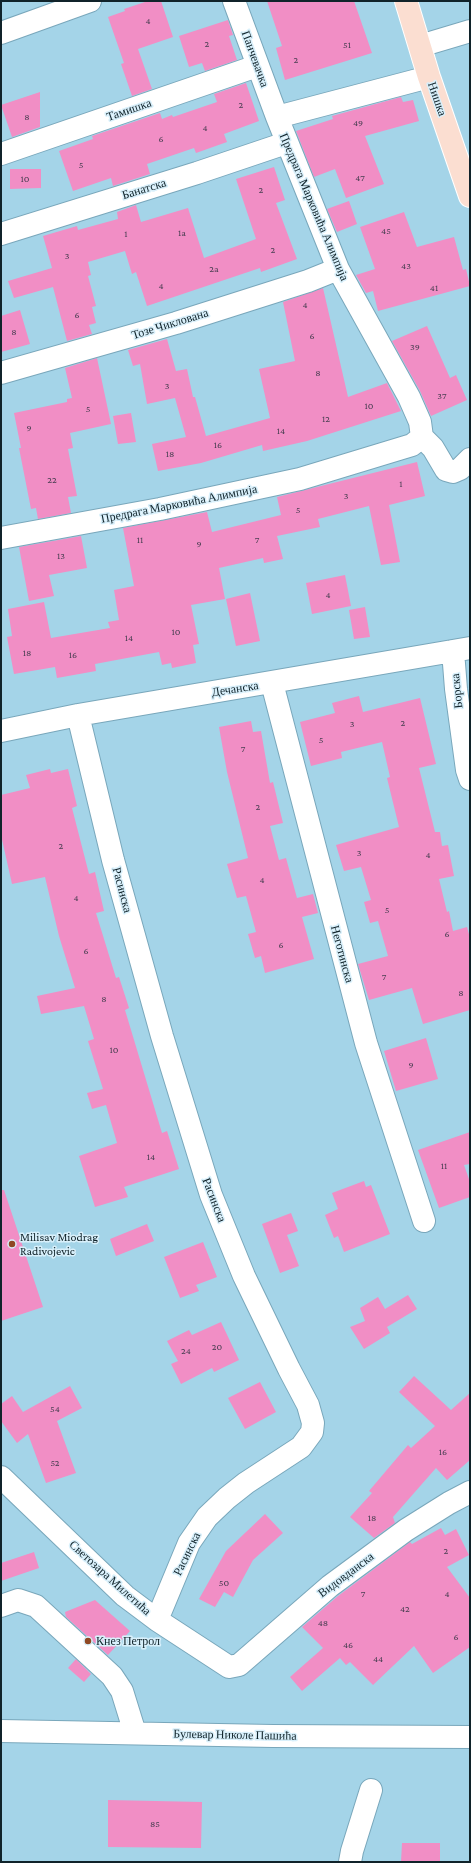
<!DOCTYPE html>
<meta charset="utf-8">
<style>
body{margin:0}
#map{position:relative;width:471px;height:1863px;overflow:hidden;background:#a4d4e8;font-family:"Crimson Pro",serif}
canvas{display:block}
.frame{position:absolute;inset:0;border:2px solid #10232a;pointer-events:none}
</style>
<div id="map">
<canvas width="471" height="1863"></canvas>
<div class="frame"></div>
</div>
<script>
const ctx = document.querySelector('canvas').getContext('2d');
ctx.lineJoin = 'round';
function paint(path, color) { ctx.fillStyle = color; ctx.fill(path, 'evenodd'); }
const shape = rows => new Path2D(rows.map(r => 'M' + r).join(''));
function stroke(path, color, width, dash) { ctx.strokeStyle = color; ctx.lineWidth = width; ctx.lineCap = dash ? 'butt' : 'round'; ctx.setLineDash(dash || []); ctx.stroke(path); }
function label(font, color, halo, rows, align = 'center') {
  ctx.font = font + ' "Crimson Pro",serif'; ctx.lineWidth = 3; ctx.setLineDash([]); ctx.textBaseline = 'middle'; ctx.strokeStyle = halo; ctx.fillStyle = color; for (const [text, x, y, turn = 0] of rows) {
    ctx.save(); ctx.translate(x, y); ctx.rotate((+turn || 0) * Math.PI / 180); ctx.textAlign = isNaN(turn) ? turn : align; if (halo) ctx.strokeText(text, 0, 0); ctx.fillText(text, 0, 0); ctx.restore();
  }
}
paint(shape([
 [148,1,161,1,173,37,138,49,152,89,132,96,121,64,124,63,108,17,125,11,124,9],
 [267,1,354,1,372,53,285,80,276,48,282,46],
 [228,20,233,35,229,36,237,60,205,71,202,63,189,67,179,36],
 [246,83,259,121,224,134,227,142,196,153,194,148,147,164,150,174,113,186,111,178,73,191,59,151,93,139,92,136,160,113,162,119,172,115,173,117,217,102,214,94],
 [40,92,40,127,12,137,1,105],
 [401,97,403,102,413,100,419,121,365,136,384,184,346,198,335,169,314,177,296,131,333,119,332,116],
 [274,167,285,200,276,203,297,259,261,272,260,268,147,306,136,272,132,274,125,251,88,262,91,275,88,276,96,306,92,307,96,323,89,325,92,334,67,341,53,287,14,298,8,281,52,268,43,236,77,226,78,230,118,219,117,212,136,205,141,222,188,208,204,258,256,239,236,179],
 [10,169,41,169,41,188,10,189],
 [349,201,357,224,337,232,327,209],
 [404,212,417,247,454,237,463,270,466,269,470,286,378,311,373,291,366,293,356,275,375,269,360,227],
 [323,288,348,397,387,383,401,411,307,441,263,451,262,445,201,463,158,471,152,444,186,437,175,398,147,404,140,364,133,366,128,350,167,339,176,371,187,369,193,397,195,397,206,436,270,418,259,369,295,361,283,302],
 [20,310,30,344,1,352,1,316],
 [427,326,450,378,456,375,467,400,431,416,420,391,392,341],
 [97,358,111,424,70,433,73,448,68,449,77,496,68,497,71,513,38,519,36,508,31,509,19,448,21,448,14,413,67,402,67,399,72,398,65,368],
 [131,413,136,442,118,444,113,416],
 [417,462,425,496,389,505,400,562,381,565,369,506,318,519,320,527,277,536,283,559,264,563,263,558,219,568,225,599,191,605,199,644,193,645,196,663,172,668,171,663,162,665,159,652,95,664,96,671,57,678,55,667,14,674,7,637,12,636,8,609,44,602,51,638,110,628,108,622,119,620,114,590,134,586,123,528,207,512,212,532,281,515,277,497],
 [81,536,87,568,49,575,54,596,29,601,19,547],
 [345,575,351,606,312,614,306,583],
 [250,593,260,641,236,646,226,599],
 [365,607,370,637,354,639,349,610],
 [359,696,363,712,420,698,436,764,419,768,435,832,440,832,442,846,448,845,454,876,439,879,447,912,449,911,453,931,467,927,470,938,470,1010,423,1024,412,988,369,1000,358,964,388,956,378,921,370,923,364,902,371,900,361,867,344,871,336,845,399,827,387,778,390,777,382,742,341,752,342,758,311,766,300,722,335,713,332,703],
 [251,721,253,732,261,731,270,783,273,782,283,823,270,826,279,860,286,858,297,898,313,894,318,913,302,917,314,959,265,973,261,956,255,958,248,934,256,932,246,896,237,898,227,864,248,858,227,772,219,727],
 [50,769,51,773,68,769,77,806,72,808,89,874,95,872,104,911,96,913,116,978,119,977,129,1008,125,1010,162,1133,167,1131,179,1169,124,1187,128,1197,95,1207,79,1156,117,1143,106,1105,92,1109,87,1093,103,1089,88,1041,94,1039,84,1006,41,1014,37,996,75,988,59,936,45,877,12,884,1,835,1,795,30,788,26,775],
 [426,1038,438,1079,396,1091,384,1051],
 [470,1132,470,1164,464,1165,470,1182,470,1197,439,1208,418,1150],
 [364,1181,366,1187,371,1185,390,1234,344,1252,338,1236,334,1238,325,1215,338,1209,332,1193],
 [1,1190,4,1190,43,1307,1,1321],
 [291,1213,298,1231,287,1235,299,1266,280,1273,262,1224],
 [147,1224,154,1241,116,1256,110,1239],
 [203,1242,217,1277,196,1285,199,1291,180,1298,164,1257],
 [408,1295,417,1309,387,1327,390,1333,364,1349,350,1327,365,1321,360,1308,378,1297,385,1309],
 [221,1322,239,1360,214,1372,212,1368,181,1384,171,1364,178,1361,167,1341,189,1330,192,1335],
 [414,1376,451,1410,470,1393,470,1460,447,1480,436,1468,393,1517,395,1523,374,1538,350,1517,372,1493,369,1491,408,1445,411,1448,435,1426,399,1392],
 [260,1382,276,1412,245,1429,228,1398],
 [70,1386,82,1408,57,1421,76,1473,46,1483,28,1434,17,1443,1,1421,1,1404,12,1396,23,1412],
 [265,1514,283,1533,253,1560,233,1597,224,1592,215,1607,199,1599,226,1551],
 [441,1528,445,1535,456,1529,469,1555,447,1567,470,1598,470,1647,433,1673,414,1646,373,1685,350,1662,346,1665,340,1658,302,1691,290,1677,323,1648,302,1627,338,1596,410,1542,412,1544],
 [34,1552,39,1568,1,1581,1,1563],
 [95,1600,130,1631,108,1655,66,1617,65,1612],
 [76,1659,91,1674,84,1682,68,1668],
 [108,1800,202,1802,201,1848,108,1847],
 [402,1843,440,1843,440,1862,401,1862]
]), '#f18ec5');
const minor = shape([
 [234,1,277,117],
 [1,33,90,1],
 [420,46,470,31],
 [1,154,257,66],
 [1,234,197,173,286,143],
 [1,373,176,323,308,281,338,269],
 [422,437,433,448,446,470,453,472,460,469,470,459],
 [1,538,160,509,300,479,412,445,422,437,420,422,409,397,338,269,277,117,429,77],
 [453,651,456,689,467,770,470,779],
 [272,683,366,1043,424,1221],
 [78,715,113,860,162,1036,211,1195,244,1276,289,1369,308,1405,313,1423,312,1432,301,1447,246,1483,227,1498,207,1517,189,1543,157,1620],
 [1,731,78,715,470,648],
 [1,1477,125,1596,157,1620,229,1667,239,1665,330,1586,406,1530,449,1503,470,1492],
 [1,1606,18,1600,36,1606,112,1676,122,1691,135,1733],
 [1,1731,273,1736,470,1737],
 [350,1862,352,1851,371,1790]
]);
const major = shape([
 [406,1,429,77,470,196]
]);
stroke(minor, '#79a7bb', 24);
stroke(major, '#fff', 24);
stroke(minor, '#fff', 22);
stroke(major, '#fbded1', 22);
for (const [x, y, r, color] of [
 [12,1244,4,"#8f4823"],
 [88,1641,4,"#8f4823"]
]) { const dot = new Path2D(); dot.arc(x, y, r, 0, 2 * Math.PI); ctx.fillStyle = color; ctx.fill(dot); stroke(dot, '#d9f0fb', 1.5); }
label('10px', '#483e51', null, [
 ["4",148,21],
 ["2",207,44],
 ["51",347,45],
 ["2",296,60],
 ["2",241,105],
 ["8",27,117],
 ["49",358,123],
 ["4",205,128],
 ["6",161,139],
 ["5",81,165],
 ["47",360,178],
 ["10",25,179],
 ["2",261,190],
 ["45",386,231],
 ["1a",182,233],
 ["1",126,234],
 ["2",273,250],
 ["3",67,256],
 ["43",406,266],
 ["2a",214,269],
 ["4",161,286],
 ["41",434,288],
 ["4",305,305],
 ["6",77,315],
 ["8",14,332],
 ["6",312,336],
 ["39",415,347],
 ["8",318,373],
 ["3",167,386],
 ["37",442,396],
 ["10",369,406],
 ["5",88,409],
 ["12",326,419],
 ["9",29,428],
 ["14",281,431],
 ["16",218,445],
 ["18",170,454],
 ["22",52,480],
 ["1",401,484],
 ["3",346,496],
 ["5",298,510],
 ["11",140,540],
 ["7",257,540],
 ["9",199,544],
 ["13",61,556],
 ["4",328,595],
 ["10",176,632],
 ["14",129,638],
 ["18",27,653],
 ["16",73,655],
 ["2",403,723],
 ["3",352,724],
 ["5",321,740],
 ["7",243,749],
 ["2",258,807],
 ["2",61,846],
 ["3",359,853],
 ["4",428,855],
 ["4",262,880],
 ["4",76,898],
 ["5",387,910],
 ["6",447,934],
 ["6",281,945],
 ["6",86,951],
 ["7",384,977],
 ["8",461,993],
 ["8",104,999],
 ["10",114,1050],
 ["9",411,1065],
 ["14",151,1157],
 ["11",444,1166],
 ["20",217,1347],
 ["24",186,1351],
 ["54",55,1409],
 ["16",443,1452],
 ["52",55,1463],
 ["18",372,1518],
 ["2",446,1551],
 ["50",224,1583],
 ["7",363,1594],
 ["4",447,1594],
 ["42",405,1609],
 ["48",323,1623],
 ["6",456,1637],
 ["46",348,1645],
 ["44",378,1659],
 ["85",155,1824]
]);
label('12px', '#10232a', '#d9f0fb', [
 ["Панчевачка",255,59,70],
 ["Нишка",437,99,71],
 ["Тамишка",129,110,-19],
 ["Банатска",144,189,-17],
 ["Предрага Марковића Алимпија",314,207,67],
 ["Тозе Чиклована",170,324,-17],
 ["Предрага Марковића Алимпија",179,504,-11],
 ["Дечанска",235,689,-9],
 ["Борска",457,691,-96],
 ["Расинска",122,890,75],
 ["Неготинска",342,954,75],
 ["Расинска",214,1200,69],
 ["Расинска",187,1554,-64],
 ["Видовданска",346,1575,-37],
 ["Светозара Милетића",110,1578,42],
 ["Булевар Николе Пашића",235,1735,1]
]);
label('12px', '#10232a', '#d9f0fb', [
 ["Milisav Miodrag",20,1237],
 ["Radivojevic",20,1251],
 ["Кнез Петрол",96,1641]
], 'left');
</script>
